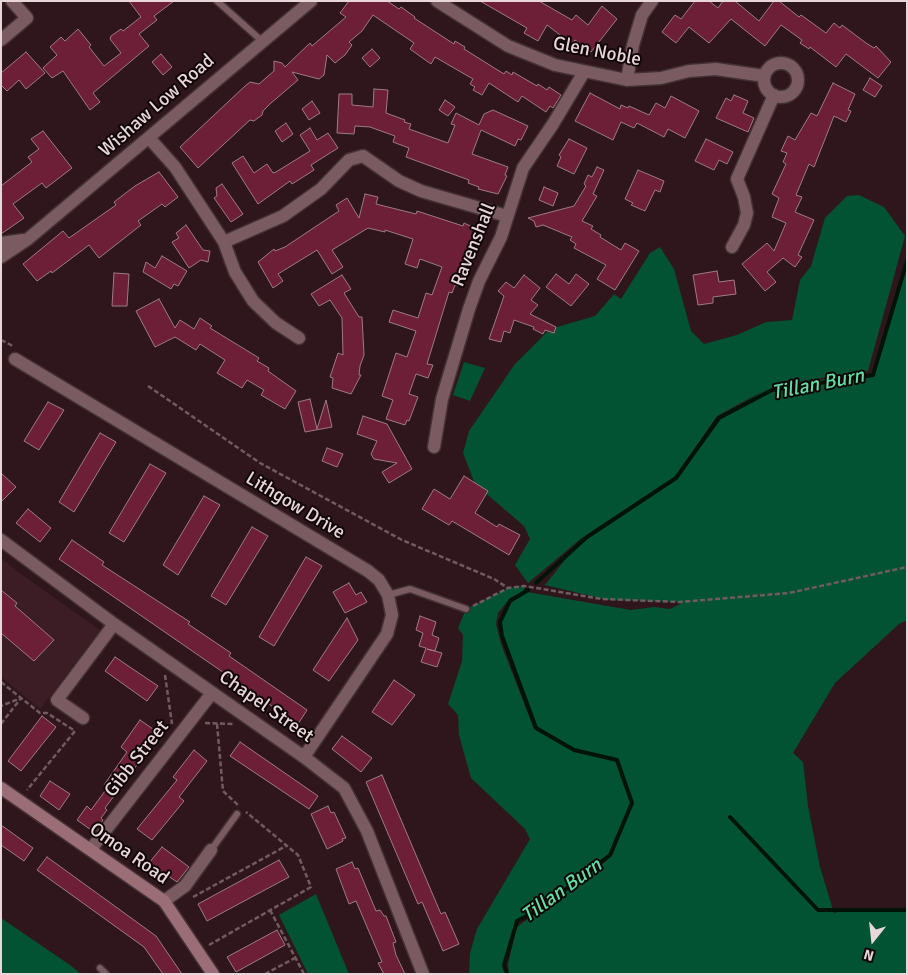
<!DOCTYPE html>
<style>
body{margin:0}
#map{position:relative;width:908px;height:975px;overflow:hidden;background:#2f161c;font-family:Signika,sans-serif}
canvas{display:block}
.frame{position:absolute;inset:0;border:2px solid #e8d6da;pointer-events:none}
.north{position:absolute;left:848px;top:915px;width:50px;height:50px;-webkit-text-stroke:4px #100608;paint-order:stroke;rotate:196deg;font-size:14px;font-weight:700;line-height:20px;text-align:center;color:#e8d6da}
.north::after{content:'';display:block;margin:auto;width:18px;height:22px;background:#e8d6da;clip-path:polygon(50% 0,100% 100%,50% 72%,0 100%)}
</style>
<div id="map">
<canvas width="908" height="975"></canvas>
<div class="frame"></div>
<div class="north">N</div>
</div>
<script>
const ctx = document.querySelector('canvas').getContext('2d');
ctx.lineJoin = 'round';
function paint(path, color) { ctx.fillStyle = color; ctx.fill(path, 'evenodd'); }
const shape = rows => new Path2D(rows.map(r => 'M' + r).join(''));
function stroke(path, color, width, dash) { ctx.strokeStyle = color; ctx.lineWidth = width; ctx.lineCap = dash ? 'butt' : 'round'; ctx.setLineDash(dash || []); ctx.stroke(path); }
function label(font, color, halo, rows, align = 'center') {
  ctx.font = font + ' Signika,sans-serif'; ctx.lineWidth = 4; ctx.setLineDash([]); ctx.textBaseline = 'middle'; ctx.strokeStyle = halo; ctx.fillStyle = color; for (const [text, x, y, turn = 0] of rows) {
    ctx.save(); ctx.translate(x, y); ctx.rotate((+turn || 0) * Math.PI / 180); ctx.textAlign = isNaN(turn) ? turn : align; if (halo) ctx.strokeText(text, 0, 0); ctx.fillText(text, 0, 0); ctx.restore();
  }
}
paint(shape([
 [1,558,21,574,100,630,40,709,1,677]
]), '#3c1d25');
paint(shape([
 [859,195,884,207,905,236,868,371,794,382,873,375,907,261,907,620,899,624,835,683,793,753,803,762,808,806,820,867,834,913,845,910,907,911,907,974,509,974,508,964,517,927,605,862,613,854,623,827,610,855,540,909,517,921,504,965,507,974,469,974,470,953,477,929,530,839,525,829,471,778,459,735,458,715,448,704,462,661,463,635,458,628,466,609,508,588,524,586,524,591,510,598,498,613,496,624,501,644,534,729,555,740,536,728,502,637,500,621,511,600,527,592,631,610,654,607,670,609,684,602,608,600,545,585,584,536,528,583,515,565,530,539,524,526,475,484,463,453,469,431,515,364,550,329,595,316,614,294,621,299,650,253,660,247,674,269,691,331,704,344,737,335,766,322,792,320,800,280,811,266,825,218,847,196],
 [767,389,719,418,684,464,717,416],
 [464,362,485,368,470,401,453,395],
 [316,894,349,974,308,974,279,915],
 [1,918,70,965,81,974,1,974]
]), '#025234');
stroke(shape([
 [536,583,587,537,676,478,719,418,772,390,873,375,907,261],
 [730,817,818,910,907,910],
 [507,974,504,965,517,921,540,909,610,855,632,803,617,760,574,750,536,728,502,636,500,622,510,601,528,590]
]), '#001307', 4);
const building = shape([
 [129,1,174,1,154,16,157,20,139,34,149,46,93,93,100,102,90,110,63,71,52,78,43,68,57,55,50,47,61,37,65,41,78,29,91,45,89,47,104,66,121,53,110,39,111,36,121,29,123,31,141,17,129,1],
 [349,1,387,1,399,9,401,7,415,17,414,18,454,44,455,41,465,47,464,49,504,74,506,71,512,75,513,72,537,86,538,84,547,90,549,87,561,95,553,108,550,106,546,112,522,96,518,102,489,83,482,95,473,90,475,87,470,84,473,79,435,57,431,64,410,49,414,43,373,15,362,31,349,42,352,45,345,55,335,63,327,55,324,75,319,79,292,72,298,80,271,103,263,111,262,115,254,121,250,120,198,168,180,147,244,87,250,82,259,84,274,71,274,61,282,63,285,67,310,43,312,46,346,17,340,13,349,1],
 [480,1,539,1,572,20,576,15,588,25,602,6,617,19,591,52,575,40,572,44,547,25,538,41,524,33,527,28,480,1],
 [695,1,709,1,718,8,723,1,735,1,759,21,774,1,779,1,799,17,801,15,826,33,834,23,840,28,842,25,866,43,874,48,876,46,891,62,878,78,846,54,836,67,810,47,809,49,800,43,802,40,781,25,765,46,731,19,709,43,689,27,676,43,662,32,675,15,681,19,695,1],
 [372,49,380,58,370,67,362,58,372,49],
 [26,52,45,73,26,89,19,80,7,91,1,85,1,73,26,52],
 [161,54,172,67,163,75,152,62,161,54],
 [870,78,882,86,875,97,863,90,870,78],
 [833,83,855,94,848,110,851,111,846,122,834,116,814,167,809,164,796,195,802,197,795,212,814,220,798,255,802,257,795,267,783,258,767,272,776,282,765,291,742,264,767,243,774,251,786,223,772,217,779,198,772,194,786,164,783,162,787,153,781,151,788,136,795,140,811,113,817,116,833,83],
 [374,89,388,90,386,113,405,120,404,122,411,124,409,129,448,143,455,125,451,124,456,113,479,125,484,114,493,110,528,126,521,140,518,139,515,146,481,130,472,154,508,167,505,175,507,176,498,194,478,189,479,187,468,183,469,180,406,157,409,148,393,142,395,136,370,127,355,126,354,134,337,133,339,94,352,94,352,105,373,107,374,89],
 [590,93,620,109,621,105,628,108,629,106,649,115,656,103,665,108,671,96,699,111,685,138,668,129,664,137,637,123,634,128,621,122,613,140,575,121,590,93],
 [734,95,748,101,743,113,754,118,748,132,716,118,726,98,731,101,734,95],
 [445,100,455,107,448,116,439,110,445,100],
 [312,101,320,113,309,120,302,109,312,101],
 [286,123,293,134,282,142,275,131,286,123],
 [310,128,317,140,328,133,338,148,311,165,314,170,292,184,290,181,258,204,232,163,243,156,254,173,267,164,273,173,276,172,310,151,300,135,310,128],
 [43,131,72,168,46,188,42,183,13,204,24,218,1,234,1,186,32,162,28,157,39,149,31,139,43,131],
 [569,139,587,148,574,174,557,166,561,157,559,155,569,139],
 [706,139,733,152,727,164,719,160,714,170,695,161,706,139],
 [597,167,604,170,593,194,597,196,582,221,593,226,591,229,601,235,600,237,621,250,625,243,639,251,615,290,597,279,606,265,574,248,576,244,570,240,572,237,543,225,536,227,534,221,528,218,574,206,586,186,584,184,588,175,592,177,597,167],
 [638,170,664,181,660,192,655,190,645,211,631,205,633,203,625,199,638,170],
 [159,172,178,197,165,207,162,204,138,221,141,225,99,258,89,245,52,273,51,271,37,281,23,264,63,231,69,238,116,205,114,202,135,186,159,172],
 [222,184,243,214,231,222,214,198,217,196,216,188,222,184],
 [544,187,558,193,553,206,539,200,544,187],
 [365,194,378,197,376,204,416,214,417,211,463,226,464,223,483,232,473,260,467,260,458,286,455,285,452,293,449,292,427,364,433,365,428,378,416,374,409,394,418,397,409,421,407,420,405,425,386,419,393,400,382,396,396,353,407,357,416,331,389,322,393,310,418,318,426,293,432,295,442,267,420,259,417,268,405,264,413,239,385,230,385,232,368,228,332,250,343,267,332,274,317,250,278,274,283,281,273,288,258,262,274,249,275,251,285,247,339,211,336,205,347,198,359,218,365,194],
 [186,225,203,250,210,251,208,262,201,260,189,268,172,242,179,238,176,233,186,225],
 [162,256,187,271,178,286,174,284,171,289,143,272,146,262,155,268,162,256],
 [717,271,719,282,734,280,736,294,713,297,713,303,698,305,693,275,717,271],
 [114,273,129,274,127,306,112,306,114,273],
 [556,274,569,284,576,274,589,284,571,306,546,287,556,274],
 [342,275,351,289,344,293,359,317,362,317,364,355,360,366,359,375,361,375,351,394,332,388,333,378,330,377,338,353,343,355,342,318,330,300,319,306,311,294,342,275],
 [524,275,540,288,531,300,538,305,530,314,556,327,554,333,545,330,543,334,533,329,534,327,514,320,510,333,504,331,501,342,489,339,504,296,498,291,506,282,514,288,524,275],
 [159,299,175,328,180,320,194,329,200,318,212,326,210,328,259,358,257,361,269,368,268,371,296,391,285,409,261,395,264,390,247,380,242,388,217,373,225,360,200,344,196,350,175,337,155,347,136,311,159,299],
 [310,399,317,429,326,400,332,427,305,432,298,402,310,399],
 [48,402,64,410,39,450,24,441,48,402],
 [363,416,387,424,412,469,389,483,382,472,397,463,374,459,371,454,377,441,357,434,363,416],
 [100,433,116,442,74,512,59,502,100,433],
 [327,448,343,454,337,467,322,461,327,448],
 [150,464,166,473,124,542,109,533,150,464],
 [1,473,16,487,1,502,1,473],
 [464,476,488,491,475,513,497,527,499,524,520,535,509,555,452,521,449,525,422,509,434,489,450,499,464,476],
 [204,496,220,505,178,575,163,565,204,496],
 [28,509,51,528,40,542,16,523,28,509],
 [252,527,268,536,226,605,211,596,252,527],
 [72,540,104,562,102,565,190,622,188,624,231,653,229,656,307,710,298,724,59,559,72,540],
 [306,557,322,566,274,646,259,637,306,557],
 [349,583,356,595,361,592,367,602,345,613,333,592,349,583],
 [1,590,17,603,15,606,54,640,34,661,1,633,1,590],
 [420,616,436,622,432,635,439,638,435,651,427,649,442,653,437,667,421,662,426,648,419,646,423,633,416,630,420,616],
 [347,618,358,640,329,681,313,670,347,618],
 [115,657,158,686,147,701,105,671,115,657],
 [394,680,415,695,392,725,372,712,394,680],
 [42,716,56,727,21,771,8,761,42,716],
 [140,720,160,734,105,808,107,810,101,818,103,820,94,832,77,820,87,806,91,810,108,787,104,785,127,752,121,747,140,720],
 [342,736,372,758,361,772,332,749,342,736],
 [240,742,318,796,309,809,230,756,240,742],
 [194,750,207,761,179,797,184,801,152,840,137,829,177,780,173,777,194,750],
 [382,775,441,914,445,912,459,944,443,951,422,902,418,904,366,782,382,775],
 [50,781,70,794,59,810,40,796,50,781],
 [328,806,331,813,334,812,346,838,342,839,343,841,327,849,311,814,328,806],
 [1,825,33,848,24,861,1,845,1,825],
 [162,847,189,867,177,882,149,863,162,847],
 [47,857,156,936,182,974,163,974,144,947,37,870,47,857],
 [279,860,289,877,207,921,198,904,279,860],
 [352,862,355,869,358,868,376,911,380,910,384,916,386,916,396,942,393,943,396,955,405,974,384,974,378,963,382,962,356,901,349,904,336,869,352,862],
 [277,930,285,945,236,972,227,957,277,930]
]);
paint(building, '#6d1f38');
stroke(building, '#9c7c83', 1);
const lane = shape([
 [217,1,262,41],
 [388,595,410,589,466,609],
 [211,850,237,814],
 [100,968,106,974]
]);
const street = shape([
 [437,1,508,46,555,65,627,80,661,78,689,71,716,69,764,76],
 [1,40,27,18,12,1],
 '764 80a17 17 0 1 1 34 0a17 17 0 1 1-34 0Z',
 [627,80,633,45,642,15,652,1],
 [150,139,175,167,224,242,235,272,253,301,276,323,299,338],
 [224,242,283,216,321,189,349,160,363,156,399,181,421,191,507,216],
 [1,243,23,240],
 [732,247,744,225,747,213,744,197,737,179,774,95],
 [1,257,28,239,311,1],
 [15,359,368,571,379,580,388,595,392,615,387,634,304,757],
 [434,447,442,399,469,309,479,281,501,237,523,168,553,124,584,72],
 [1,540,114,624,304,757,344,788,367,831,423,974],
 [83,718,57,700,114,624],
 [91,849,212,693],
 [164,901,185,886,211,850]
]);
const secondary = shape([
 [1,788,164,901,213,974]
]);
stroke(lane, '#433135', 9);
stroke(street, '#433135', 15);
stroke(secondary, '#433135', 15);
stroke(shape([
 [1,340,11,345,12,348],
 [148,386,260,463,402,540,494,579,508,588,524,586,602,599,680,602,789,593,907,567],
 [473,606,508,588],
 [165,675,172,724],
 [1,682,21,698,1,706],
 [205,723,235,724],
 [1,724,21,698,40,713,47,713,75,731,27,790],
 [217,724,223,791,238,805],
 [193,897,286,846],
 [270,910,304,974],
 [209,945,311,887,298,855,246,812],
 [265,974,295,958]
]), '#715b60', 2.5, [5, 2.5]);
stroke(lane, '#795b61', 6);
stroke(street, '#795b61', 12);
stroke(secondary, '#9a6d77', 12);
label('19px', '#e8d6da', '#100608', [
 ["Glen Noble",597,52,11],
 ["Wishaw Low Road",157,106,-41],
 ["Ravenshall",474,245,-68],
 ["Lithgow Drive",295,506,31],
 ["Chapel Street",266,707,35],
 ["Gibb Street",137,759,-52],
 ["Omoa Road",129,854,35]
]);
label('italic 20px', '#61dea2', '#100608', [
 ["Tillan Burn",818,385,-11],
 ["Tillan Burn",562,891,-36]
]);
</script>
